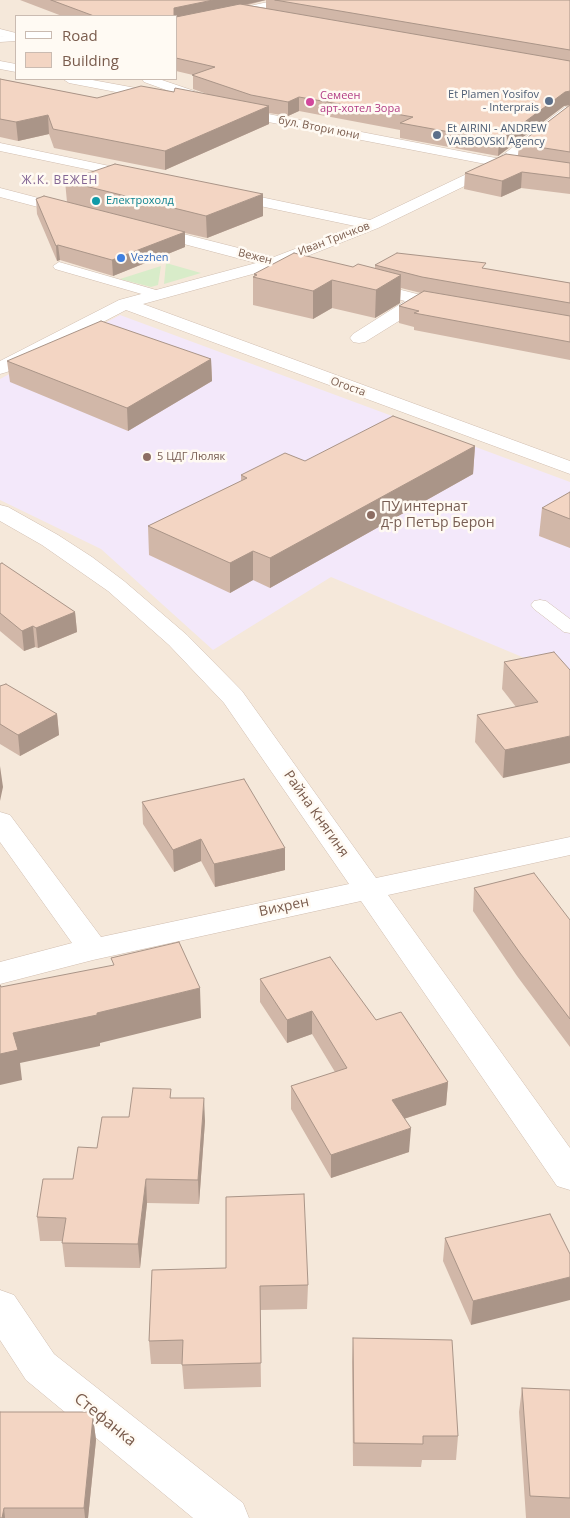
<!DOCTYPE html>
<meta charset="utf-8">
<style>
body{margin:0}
#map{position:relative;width:570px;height:1518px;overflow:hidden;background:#fdf6ec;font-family:"Open Sans",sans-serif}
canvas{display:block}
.legend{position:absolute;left:15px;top:15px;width:162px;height:65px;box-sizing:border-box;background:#fffaf3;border:1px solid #cabbb1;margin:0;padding:6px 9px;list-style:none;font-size:15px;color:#7a5c4d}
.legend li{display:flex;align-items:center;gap:10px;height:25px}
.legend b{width:25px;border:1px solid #cabbb1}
</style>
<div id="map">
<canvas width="570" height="1518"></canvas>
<ul class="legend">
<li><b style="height:6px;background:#fff"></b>Road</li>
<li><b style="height:14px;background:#f3d5c3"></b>Building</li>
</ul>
</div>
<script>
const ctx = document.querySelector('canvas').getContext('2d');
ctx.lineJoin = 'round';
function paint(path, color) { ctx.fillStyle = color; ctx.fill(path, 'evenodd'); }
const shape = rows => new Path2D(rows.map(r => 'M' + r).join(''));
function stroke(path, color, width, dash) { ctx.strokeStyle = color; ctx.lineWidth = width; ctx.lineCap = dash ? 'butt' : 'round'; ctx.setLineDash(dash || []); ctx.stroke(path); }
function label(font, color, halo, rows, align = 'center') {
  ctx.font = font + ' "Open Sans",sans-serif'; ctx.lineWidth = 5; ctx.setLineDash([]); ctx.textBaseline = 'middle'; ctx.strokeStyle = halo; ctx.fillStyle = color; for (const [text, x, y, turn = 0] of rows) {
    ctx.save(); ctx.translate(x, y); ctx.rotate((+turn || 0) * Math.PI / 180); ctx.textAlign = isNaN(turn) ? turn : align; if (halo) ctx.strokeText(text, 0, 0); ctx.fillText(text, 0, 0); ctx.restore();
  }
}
paint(shape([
 [0,0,570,0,570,1518,0,1518],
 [16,16,176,16,176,79,16,79]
]), '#f5e8da');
paint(shape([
 [120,315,570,482,570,677,331,577,213,650,101,549,0,500,0,379]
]), '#f3e8fa');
paint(shape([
 [166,263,201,273,164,284],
 [161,266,158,285,151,287,120,279]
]), '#d8ecc9');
const service = shape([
 [0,36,16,37,16,41,0,42,0,36],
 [59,262,163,292,165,295,159,299,55,269,53,266,59,262],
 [540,600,546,601,570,619,570,633,564,632,534,609,531,605,534,601,540,600]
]);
const minor = shape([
 [277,0,297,0,292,3,176,28,176,22,277,0],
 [0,29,16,33,16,40,0,36,0,29],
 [142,79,159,79,215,98,216,101,215,104,205,104,144,82,142,79],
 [570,106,570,116,506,166,378,228,282,266,143,304,570,461,570,474,126,310,7,372,0,374,0,361,119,300,256,263,142,233,140,230,142,227,148,225,274,257,355,226,222,198,219,195,222,192,227,190,370,220,496,160,565,107,570,106],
 [0,143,138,172,143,173,145,176,143,179,138,180,0,151,0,143],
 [0,188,77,208,80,211,77,214,72,216,0,197,0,188],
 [366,281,421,295,456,301,459,305,456,309,450,310,423,306,365,342,359,343,353,342,350,338,353,334,405,301,360,290,357,286,360,282,366,281],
 [0,505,8,507,58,535,92,557,124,581,187,635,242,691,376,878,570,837,570,855,388,895,570,1148,570,1190,557,1186,361,901,93,960,0,984,0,962,72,943,0,842,0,812,10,815,101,937,349,884,224,703,169,645,108,591,42,545,0,521,0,505],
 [0,1290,14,1295,54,1354,243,1503,249,1518,193,1518,26,1380,0,1340,0,1290]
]);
const tertiary = shape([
 [0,61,16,64,16,72,0,69,0,61],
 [63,79,87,79,163,93,169,97,163,101,69,83,63,79],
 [232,107,501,159,570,169,570,177,501,167,227,114,225,111,232,107]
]);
stroke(service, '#d1beb0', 1);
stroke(minor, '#d1beb0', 1);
stroke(tertiary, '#d1beb0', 1);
paint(service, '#fff');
paint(minor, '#fff');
paint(tertiary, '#fff');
paint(shape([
 [20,0,570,0,570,105,564,106,498,156,400,138,400,130,299,111,288,116,269,113,269,124,165,170,54,148,49,134,18,141,0,137,0,79,97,98,174,92,207,94,193,89,193,75,176,71,176,16,62,16],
 [266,0,266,8,247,5,248,5],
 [570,105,570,194,521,188,501,197,464,189,465,173,518,155,519,144],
 [65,181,263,216,207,238,185,233,185,247,113,276,60,260,57,261,37,214,36,199,67,202],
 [375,265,485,269,570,283,570,360,414,330,414,327,399,323,399,306,421,293,401,288,400,303,375,318,332,308,313,319,253,305,253,277,254,276,254,274,353,267,375,268],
 [211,359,212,381,128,431,10,382,7,361],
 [475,446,473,474,270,588,253,580,230,593,149,555,148,526,241,481,241,475,305,461],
 [570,492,570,548,539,536,542,508],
 [0,564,75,612,77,632,38,648,35,647,24,651,0,631],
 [504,662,570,670,503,778,475,742,477,715,516,707,502,689],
 [0,686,57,714,59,735,20,756,0,744],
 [142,802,285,870,215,887,201,861,174,872,143,824],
 [474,888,570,920,570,1047,517,976,473,911],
 [260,979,376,1020,448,1082,446,1105,404,1119,409,1152,331,1178,291,1109,291,1086,335,1072,312,1034,287,1043,260,1002],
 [171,1098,205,1121,199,1204,147,1203,140,1268,65,1267,62,1241,40,1241,37,1217,73,1179,97,1148,129,1117],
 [445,1238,570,1254,471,1325,443,1261],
 [152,1270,308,1285,307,1309,260,1310,261,1387,184,1389,182,1364,151,1364,149,1341],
 [353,1338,458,1436,456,1460,422,1460,421,1467,353,1466,352,1362],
 [522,1388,570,1390,570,1518,526,1518,519,1412],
 [0,1412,93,1417,96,1440,88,1518,0,1518]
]), '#d1b7a8');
paint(shape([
 [213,0,266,0,176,20,176,16,174,16,174,8],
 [570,91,570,105,564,106,498,156,499,141,565,92],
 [299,97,299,111,288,116,288,102],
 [269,106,269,124,165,170,165,151],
 [48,115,49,134,18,141,16,122],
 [522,172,521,188,501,197,502,181],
 [263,194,263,216,207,238,206,216],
 [185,232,185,247,113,276,112,260],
 [58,245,60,260,57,261,56,246],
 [401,275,400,303,375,318,376,290],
 [332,280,332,308,313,319,313,291],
 [211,359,212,381,128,431,127,408],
 [475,446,473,474,270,588,270,558],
 [253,551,253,580,230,593,230,563],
 [75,612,77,632,38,648,36,628],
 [33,626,35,647,24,651,22,631],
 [57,714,59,735,20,756,18,735],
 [570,736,570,763,503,778,505,750],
 [0,766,3,787,0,801],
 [201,839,201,861,174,872,173,850],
 [285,848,285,870,215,887,214,864],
 [200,988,201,1018,100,1043,100,1046,20,1063,22,1080,0,1085,0,1054,13,1033],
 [312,1011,312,1034,287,1043,287,1020],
 [448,1082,446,1105,391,1123,392,1100],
 [204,1098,205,1121,199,1204,198,1180],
 [411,1128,409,1152,331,1178,331,1155],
 [146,1179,147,1203,140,1268,138,1244],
 [570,1277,570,1300,471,1325,473,1301],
 [93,1417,96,1440,88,1518,85,1518,84,1508],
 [4,1508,5,1518,2,1518]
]), '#aa9588');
const building = shape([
 [51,0,213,0,174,8,174,16,175,16,94,16,51,0],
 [275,0,570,0,570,50,275,0],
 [240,4,570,61,570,91,565,92,499,141,400,123,413,117,299,97,288,102,251,95,192,75,215,67,176,58,176,17,240,4],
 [0,79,97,98,141,86,174,92,175,88,269,106,165,151,53,129,48,115,16,122,0,119,0,79],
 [570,105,570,152,519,144,570,105],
 [506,154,570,163,570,178,522,172,502,181,465,173,506,154],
 [115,164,263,194,206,216,65,181,115,164],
 [44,196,185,232,112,260,58,245,56,246,36,199,44,196],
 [294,253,353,267,358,264,401,275,376,290,332,280,313,291,253,277,257,275,254,274,294,253],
 [397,253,486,263,482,268,570,283,570,303,422,277,375,265,397,253],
 [424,291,570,316,570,342,414,313,419,311,399,306,424,291],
 [101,321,211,359,127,408,7,361,101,321],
 [393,416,475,446,270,558,253,551,230,563,148,526,247,478,241,475,285,453,305,461,393,416],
 [570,492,570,519,542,508,570,492],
 [2,563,75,612,36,628,33,626,22,631,0,613,0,564,2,563],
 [554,652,570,670,570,736,505,750,477,715,538,702,504,662,554,652],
 [6,684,57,714,18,735,0,724,0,686,6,684],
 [244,779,285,848,214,864,201,839,173,850,142,802,244,779],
 [534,873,570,920,570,1019,520,953,474,888,534,873],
 [179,942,200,988,97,1013,97,1015,13,1033,18,1050,0,1054,0,985,1,987,114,965,111,958,179,942],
 [330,957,376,1020,401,1012,448,1082,392,1100,411,1128,331,1155,291,1086,347,1068,312,1011,287,1020,260,979,330,957],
 [133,1088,171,1089,170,1098,204,1098,198,1180,146,1179,138,1244,62,1243,66,1218,37,1217,43,1179,73,1179,78,1147,97,1148,102,1117,129,1117,133,1088],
 [304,1194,308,1285,260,1286,261,1363,182,1365,183,1340,149,1341,152,1270,226,1268,226,1197,304,1194],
 [550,1214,570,1254,570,1277,473,1301,445,1238,550,1214],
 [353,1338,452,1340,458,1436,423,1436,423,1444,354,1443,353,1338],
 [522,1388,570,1390,570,1498,530,1496,522,1388],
 [0,1412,87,1412,93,1417,84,1508,4,1508,2,1518,0,1518,0,1412]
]);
paint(building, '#f3d5c3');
stroke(building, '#aa9588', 1);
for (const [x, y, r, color] of [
 [549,101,5,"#5c6f8a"],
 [310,102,5,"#d1479c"],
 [437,135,5,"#5c6f8a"],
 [96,201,5,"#0f9aa8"],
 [121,258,5,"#3f7fe0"],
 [147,457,5,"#8d6e63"],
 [371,515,5,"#8d6e63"]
]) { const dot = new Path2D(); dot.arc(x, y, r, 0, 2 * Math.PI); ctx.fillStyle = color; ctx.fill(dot); stroke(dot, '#fffaf3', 2); }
label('11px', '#4e5e75', '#fffaf3', [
 ["Et Plamen Yosifov",539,95],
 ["- Interprais",539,108],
 ["Et AIRINI - ANDREW",447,129,"left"],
 ["VARBOVSKI Agency",447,142,"left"]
], 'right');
label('11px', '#b23c85', '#fffaf3', [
 ["Семеен",320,96],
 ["арт-хотел Зора",320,109]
], 'left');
label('11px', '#7a5c4d', '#fffaf3', [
 ["бул. Втори юни",319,128,11],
 ["Иван Тричков",334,239,-21],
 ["Вежен",255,257,14],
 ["Огоста",348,387,20]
]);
label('11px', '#0d838f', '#fffaf3', [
 ["Електрохолд",106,201]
], 'left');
label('11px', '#366cbe', '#fffaf3', [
 ["Vezhen",131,258]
], 'left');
label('11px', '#785e54', '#fffaf3', [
 ["5 ЦДГ Люляк",157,457]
], 'left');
ctx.letterSpacing = '1px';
label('12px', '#846695', '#fffaf3', [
 ["Ж.К. ВЕЖЕН",60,181]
]);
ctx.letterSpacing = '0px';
label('14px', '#785e54', '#fffaf3', [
 ["ПУ интернат",381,507],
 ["д-р Петър Берон",381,523]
], 'left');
label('14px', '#7a5c4d', '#fffaf3', [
 ["Райна Княгиня",316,814,55],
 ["Вихрен",284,907,-12]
]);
label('16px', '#7a5c4d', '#fffaf3', [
 ["Стефанка",105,1420,39]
]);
</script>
